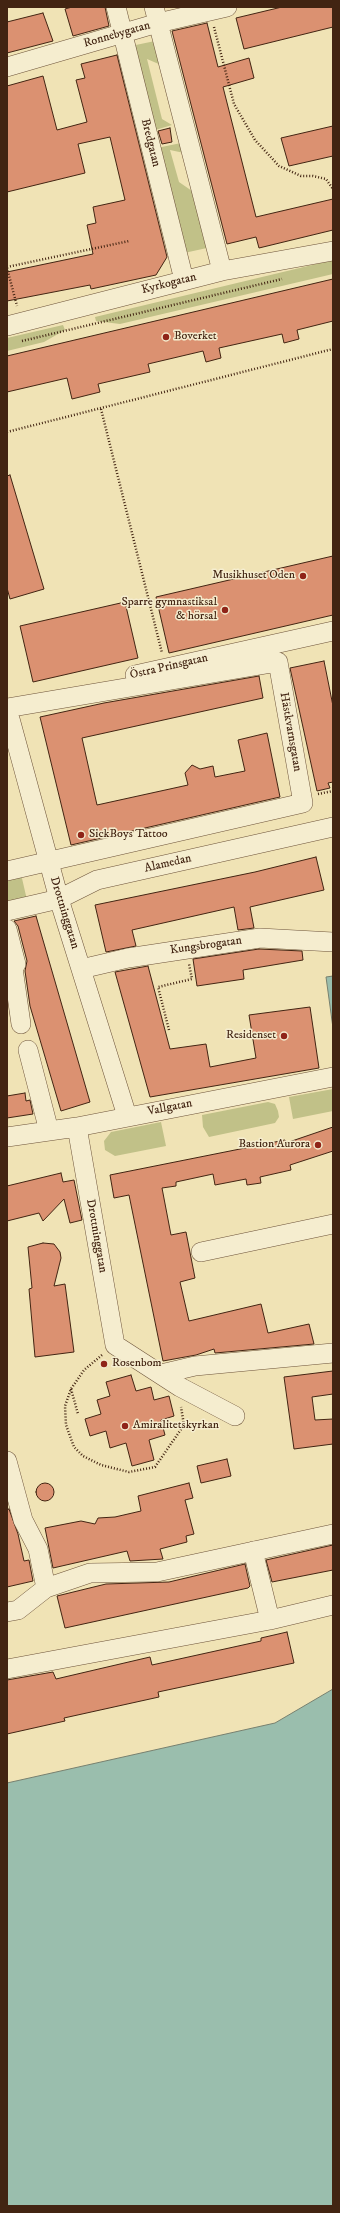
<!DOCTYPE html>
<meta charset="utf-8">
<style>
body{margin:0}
#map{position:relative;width:340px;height:2213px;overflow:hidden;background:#f0e3b5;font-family:"IM FELL DW Pica",serif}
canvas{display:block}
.frame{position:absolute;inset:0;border:8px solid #422412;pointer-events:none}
</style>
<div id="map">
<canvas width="340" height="2213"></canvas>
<div class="frame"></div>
</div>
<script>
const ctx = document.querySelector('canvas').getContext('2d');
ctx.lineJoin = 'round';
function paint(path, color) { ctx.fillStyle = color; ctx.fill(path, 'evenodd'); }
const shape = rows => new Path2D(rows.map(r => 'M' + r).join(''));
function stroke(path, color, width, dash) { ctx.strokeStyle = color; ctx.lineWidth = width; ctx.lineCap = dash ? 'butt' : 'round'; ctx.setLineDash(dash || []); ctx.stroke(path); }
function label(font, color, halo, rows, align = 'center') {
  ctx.font = font + ' "IM FELL DW Pica",serif'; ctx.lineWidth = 3; ctx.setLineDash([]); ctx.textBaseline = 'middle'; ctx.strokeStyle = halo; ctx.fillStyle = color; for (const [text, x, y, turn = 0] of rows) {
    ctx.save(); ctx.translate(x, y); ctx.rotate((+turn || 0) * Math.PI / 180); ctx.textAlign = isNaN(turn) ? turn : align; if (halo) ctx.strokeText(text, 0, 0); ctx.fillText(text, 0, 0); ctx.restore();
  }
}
paint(shape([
 [155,41,161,65,147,59,162,119,172,125,152,131,131,46],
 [181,143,184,153,170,150,179,182,192,191,207,248,184,253,157,148],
 [333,260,333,274,120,324,96,321,95,317],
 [63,325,65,330,44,342,7,351,7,338],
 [21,874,27,900,7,905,7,877],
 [333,1089,333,1111,293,1119,289,1097],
 [268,1102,275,1104,278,1111,279,1117,275,1123,209,1137,203,1127,202,1115],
 [161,1122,166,1146,115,1156,105,1150,104,1141,111,1132]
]), '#c1c188');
const water = shape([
 [333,976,333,1028,326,977,333,976],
 [333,1689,333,2206,7,2206,7,1783,275,1723,333,1689]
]);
paint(water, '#9abead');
stroke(water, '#77806f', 1);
const building = shape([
 [72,7,105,7,109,26,73,36,65,9,72,7],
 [282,7,333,7,333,27,244,49,236,18,282,7],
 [43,13,53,41,7,53,7,22,43,13],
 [207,23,218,67,249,58,254,78,223,87,256,217,333,199,333,230,259,248,256,237,227,244,172,31,207,23],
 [117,55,167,257,156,275,91,289,90,285,7,301,7,272,93,254,87,225,96,223,93,207,125,200,110,137,78,144,85,173,7,192,7,86,43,76,57,130,87,122,76,80,85,78,81,64,117,55],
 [333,126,333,156,289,166,281,138,333,126],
 [170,128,172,142,162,144,158,131,170,128],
 [333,279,333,321,297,330,299,339,284,343,282,334,219,348,221,358,206,362,203,351,148,364,150,372,98,384,100,392,72,399,67,378,7,392,7,356,333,279],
 [10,475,44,589,10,599,7,588,7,476,10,475],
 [333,556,333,615,169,653,156,597,333,556],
 [125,602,138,658,33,682,20,626,125,602],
 [324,661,333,706,333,782,328,783,330,788,317,791,290,668,324,661],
 [259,676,263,698,82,738,97,805,188,785,185,773,192,765,200,769,213,766,215,777,245,771,238,740,267,733,280,797,71,845,40,717,104,703,259,676],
 [316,857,324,890,250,907,254,928,238,930,234,907,132,930,136,946,106,952,95,905,255,872,316,857],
 [36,916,90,1102,61,1111,30,1006,25,971,27,961,18,926,14,921,36,916],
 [259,949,302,951,303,960,243,970,244,979,197,986,193,959,259,949],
 [148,966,170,1049,206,1044,210,1067,256,1058,249,1015,310,1007,319,1068,150,1097,115,972,148,966],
 [25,1093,26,1101,30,1100,33,1114,7,1118,7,1096,25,1093],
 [333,1127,333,1151,290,1165,291,1170,260,1177,261,1183,247,1185,246,1179,215,1185,213,1174,176,1182,176,1186,162,1188,171,1235,186,1232,195,1278,180,1282,189,1321,261,1304,268,1333,309,1324,314,1344,215,1353,214,1349,196,1355,163,1361,129,1195,114,1198,110,1175,285,1140,286,1143,333,1127],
 [61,1173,63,1182,74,1180,82,1220,70,1223,64,1199,43,1221,39,1213,7,1221,7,1186,61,1173],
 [43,1243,54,1244,60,1252,61,1258,54,1286,65,1284,74,1352,35,1357,29,1289,32,1288,28,1247,43,1243],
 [333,1371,333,1394,312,1397,315,1420,333,1419,333,1444,294,1449,284,1377,333,1371],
 [131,1375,136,1391,151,1387,154,1400,169,1396,174,1416,161,1420,165,1435,149,1440,154,1460,132,1466,126,1443,110,1448,106,1431,90,1436,85,1419,101,1414,97,1400,110,1396,106,1382,131,1375],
 [227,1459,231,1476,201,1483,197,1466,227,1459],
 [189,1483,193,1498,185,1500,194,1534,186,1536,187,1542,160,1549,163,1559,130,1561,127,1551,53,1568,45,1528,81,1521,95,1524,98,1518,115,1517,141,1511,138,1496,189,1483],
 '36 1492a9 9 0 1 1 18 0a9 9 0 1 1-18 0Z',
 [9,1509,18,1534,24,1561,29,1560,33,1581,7,1587,7,1510,9,1509],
 [333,1545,333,1570,272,1582,266,1560,333,1545],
 [245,1564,250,1586,248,1588,65,1628,57,1596,106,1584,169,1582,245,1564],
 [287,1632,294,1663,158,1692,159,1697,64,1718,65,1721,7,1734,7,1680,53,1672,56,1679,150,1657,152,1665,261,1641,261,1638,287,1632]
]);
paint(building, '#db9171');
stroke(building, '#422412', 1);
const minor = shape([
 [116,7,184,280],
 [154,7,222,271],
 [7,67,158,23,227,7],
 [7,326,222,271,333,251],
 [135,675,333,631],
 [7,708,59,899,127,1116],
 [7,871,303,803,278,662,7,708],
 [7,911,59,899,97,880,333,827],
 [7,929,16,964,13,968,21,1024],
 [81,969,128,958,260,938,333,942],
 [28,1050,49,1131],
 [77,1127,115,1345,180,1387,235,1416],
 [7,1137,77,1127,333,1077],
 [201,1252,333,1224],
 [161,1374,195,1366,333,1353],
 [7,1461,23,1520,38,1549,46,1588],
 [253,1551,270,1620],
 [7,1612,18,1610,46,1588,90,1573,157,1572,333,1534],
 [7,1669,270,1620,333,1605]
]);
stroke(minor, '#6e543b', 20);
stroke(shape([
 [214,27,234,104,255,140,279,166,301,176,313,176,326,179,333,189],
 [7,267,129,241],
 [7,268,17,306],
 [22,341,282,279],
 [101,409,162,653],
 [7,432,333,349],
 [318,794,333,791],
 [169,1030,158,987,192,979,189,964],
 [102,1355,84,1370,71,1389,65,1406,66,1425,74,1447,83,1456,101,1465,129,1472,155,1467,184,1425,181,1407],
 [71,1389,78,1414]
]), '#422412', 2.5, [1, 2]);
stroke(minor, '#f5edcf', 19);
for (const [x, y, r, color] of [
 [166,337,4,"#8f2418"],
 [303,576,4,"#8f2418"],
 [225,610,4,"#8f2418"],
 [81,835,4,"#8f2418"],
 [284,1036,4,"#8f2418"],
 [318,1145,4,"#8f2418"],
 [104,1364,4,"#8f2418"],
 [125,1426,4,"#8f2418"]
]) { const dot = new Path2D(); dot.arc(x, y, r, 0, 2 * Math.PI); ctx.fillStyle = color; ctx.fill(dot); stroke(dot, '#f5edcf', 1.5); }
label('12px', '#422412', '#f5edcf', [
 ["Ronnebygatan",117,35,-16],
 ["Bredgatan",150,143,76],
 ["Kyrkogatan",169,284,-14],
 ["Östra Prinsgatan",169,667,-13],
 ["Hästkvarnsgatan",290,732,80],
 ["Alamedan",168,864,-13],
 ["Drottninggatan",64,913,73],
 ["Kungsbrogatan",206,946,-8],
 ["Vallgatan",170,1108,-11],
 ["Drottninggatan",96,1236,80]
]);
label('12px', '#422412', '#f5edcf', [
 ["Boverket",174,337],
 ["Musikhuset Oden",295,576,"right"],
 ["Sparre gymnastiksal",217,603,"right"],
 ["& hörsal",217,617,"right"],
 ["SickBoys Tattoo",89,835],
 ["Residenset",276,1036,"right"],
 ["Bastion Aurora",310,1145,"right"],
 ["Rosenbom",112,1364],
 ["Amiralitetskyrkan",133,1426]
], 'left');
</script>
